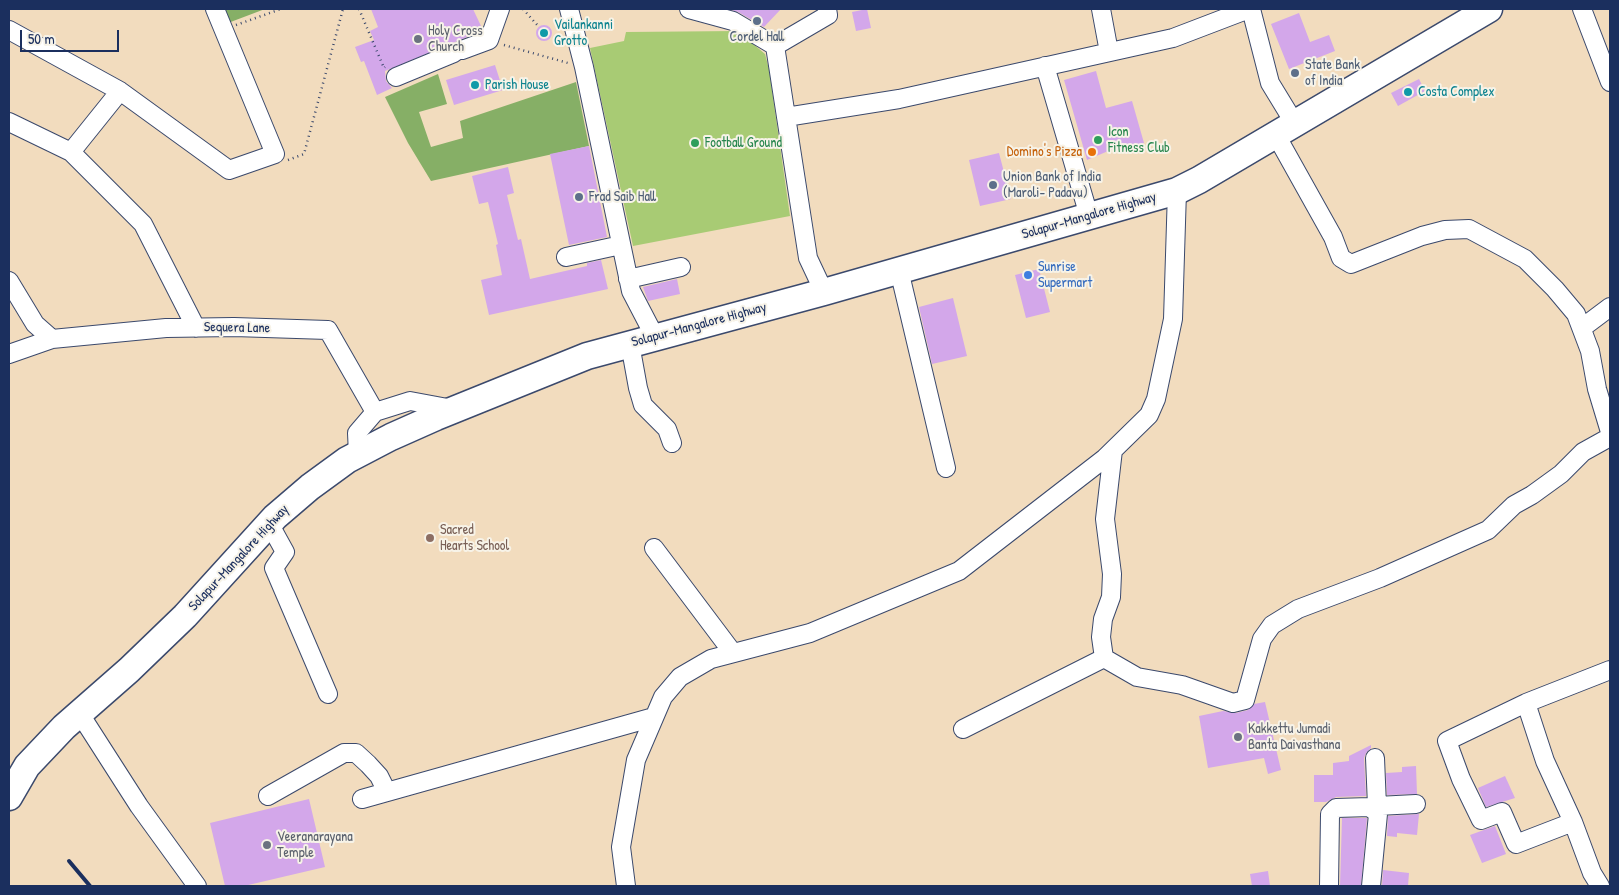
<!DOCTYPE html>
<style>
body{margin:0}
#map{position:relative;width:1619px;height:895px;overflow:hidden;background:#f2dcbe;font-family:"Patrick Hand",sans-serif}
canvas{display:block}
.frame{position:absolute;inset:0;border:10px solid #1b2f5e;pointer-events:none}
.scale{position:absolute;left:20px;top:30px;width:99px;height:22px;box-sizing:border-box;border:2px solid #1b2f5e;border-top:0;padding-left:6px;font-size:15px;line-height:18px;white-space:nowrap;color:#1b2f5e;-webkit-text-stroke:4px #f7f3e8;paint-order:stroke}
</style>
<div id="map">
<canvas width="1619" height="895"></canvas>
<div class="frame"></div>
<div class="scale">50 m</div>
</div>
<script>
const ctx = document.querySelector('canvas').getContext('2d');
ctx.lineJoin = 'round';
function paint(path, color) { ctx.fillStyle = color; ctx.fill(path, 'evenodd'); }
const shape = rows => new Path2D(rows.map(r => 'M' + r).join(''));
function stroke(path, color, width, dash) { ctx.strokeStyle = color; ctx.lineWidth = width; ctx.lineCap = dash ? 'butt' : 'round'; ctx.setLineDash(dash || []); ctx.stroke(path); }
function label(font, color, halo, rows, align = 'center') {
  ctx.font = font + ' "Patrick Hand",sans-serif'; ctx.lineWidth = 4; ctx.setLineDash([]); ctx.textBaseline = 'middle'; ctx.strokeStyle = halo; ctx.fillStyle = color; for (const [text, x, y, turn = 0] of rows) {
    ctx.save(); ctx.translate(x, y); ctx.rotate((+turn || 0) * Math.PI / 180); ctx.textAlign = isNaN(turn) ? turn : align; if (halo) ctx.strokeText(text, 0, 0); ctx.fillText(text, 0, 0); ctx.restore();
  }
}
paint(shape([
 [738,31,765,54,769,69,790,216,633,246,590,48,624,41,626,32]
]), '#a8cb74');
paint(shape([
 [221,9,265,9,228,23],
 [438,74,447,104,419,112,431,147,463,138,460,121,576,82,589,146,431,181,408,143,385,97]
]), '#86af66');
paint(shape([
 [371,9,473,9,481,26,465,32,467,37,385,71,386,81,392,88,377,95,364,61,361,62,355,47,374,40,370,31,378,27],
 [728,9,781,9,764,27,738,12],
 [867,9,871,28,856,31,852,12],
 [1299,13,1310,42,1329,35,1335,51,1289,69,1271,24],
 '536 33a8 8 0 1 1 16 0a8 8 0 1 1-16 0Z',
 [495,65,503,90,454,105,446,80],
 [1096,71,1106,108,1132,101,1144,143,1121,150,1120,146,1087,160,1064,80],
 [1419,79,1425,91,1398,106,1391,93],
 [589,146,607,237,569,245,550,154],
 [999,153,1011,199,980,206,969,160],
 [508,167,514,193,507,195,518,240,521,239,530,279,587,266,587,263,601,260,608,289,489,315,481,280,502,275,496,245,498,244,488,202,479,204,472,176],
 [1039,269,1050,312,1026,318,1015,275],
 [677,279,680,294,648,301,643,287],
 [953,298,967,356,932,364,919,307],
 [1265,702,1281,770,1268,774,1264,758,1208,768,1199,716,1223,711,1236,713,1248,710,1254,704],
 [1371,745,1371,748,1366,753,1364,758,1366,796,1336,797,1326,802,1314,802,1314,775,1333,775,1333,763,1349,761,1349,756],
 [1416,766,1417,794,1387,795,1386,773,1402,772,1402,767],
 [1505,776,1515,798,1486,807,1478,788],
 [309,799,325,867,244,886,225,886,210,823],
 [1419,814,1417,835,1397,833,1397,837,1387,836,1388,816],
 [1342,818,1367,818,1361,886,1340,886],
 [1495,826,1506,854,1482,863,1470,835],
 [1383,870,1409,873,1408,886,1382,886],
 [1268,871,1270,886,1252,886,1250,874]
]), '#d3a7ea');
const minor = shape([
 [569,9,584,67,631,291,655,337],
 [689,9,733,21,775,46],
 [1101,9,1109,52],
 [1251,9,1270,83,1295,124],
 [1582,9,1610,82],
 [9,30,120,91,229,170,275,154,215,9],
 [775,46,808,258,824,292],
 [775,46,828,15,827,9],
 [462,50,489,40,500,9],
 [1045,66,1089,216],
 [396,77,454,53],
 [786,117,899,99,1173,38,1249,9],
 [9,122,71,152,143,224,196,328],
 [1276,135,1333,237,1341,258,1351,264,1422,236,1445,230,1469,229,1525,259,1555,289,1576,314,1590,351,1597,389,1610,432],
 [71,152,120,91],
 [566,257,621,245],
 [899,270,946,468],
 [628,279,681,267],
 [9,281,35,324,52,339],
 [1582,328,1610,307],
 [630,344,638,388,643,405,667,429,672,443],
 [9,354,52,339,166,328,234,327,328,330,375,412],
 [1113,450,1105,519,1112,574,1111,597,1103,619,1101,637,1104,658,1137,677,1182,685,1233,703,1245,700,1262,639,1272,625,1298,609,1380,578,1488,530,1514,505,1532,495,1561,474,1583,452,1610,437],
 [358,454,357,433,375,412,410,401,453,409],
 [269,523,285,552,274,568,328,694],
 [654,548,733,653],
 [1526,703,1545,761,1573,822,1592,873,1600,886],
 [80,714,139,806,197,886],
 [963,729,1104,658],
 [268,796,344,753,356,753,368,764,379,776,387,792],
 [362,799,654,717],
 [1377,806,1416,804],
 [1373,810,1377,806,1375,758],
 [1573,822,1516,844,1502,812,1481,820,1461,779,1447,741,1526,703,1610,670],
 [626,886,621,847,636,760,663,697,680,677,711,659,810,633,959,571,1105,458,1149,415,1156,399,1173,319,1177,191],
 [1329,886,1330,814,1336,808,1370,807,1378,814,1371,886]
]);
const highway = shape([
 [9,797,27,766,64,727,129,670,185,616,275,517,310,487,347,460,391,437,436,417,587,356,824,292,1177,191,1199,180,1489,9]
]);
stroke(minor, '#3b496c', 20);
stroke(highway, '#3b496c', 29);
stroke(shape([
 [359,9,384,68,385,67],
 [523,9,539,27],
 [236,25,281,9],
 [504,45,568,63],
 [288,160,304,154,343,9]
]), '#3b496c', 2.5, [1, 4]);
stroke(minor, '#fff', 18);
stroke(highway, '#fff', 26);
stroke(shape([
 [69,861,90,886]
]), '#1b2f5e', 4);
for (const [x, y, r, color] of [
 [757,21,5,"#5c6f8a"],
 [544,33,5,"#0f9aa8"],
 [418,39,5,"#6b7280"],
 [1295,73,5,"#5c6f8a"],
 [475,85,5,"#0f9aa8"],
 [1408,92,5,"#0f9aa8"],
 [1098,140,5,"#2e9e5b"],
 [695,143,5,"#2e9e5b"],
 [1092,152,5,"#e8710a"],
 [993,185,5,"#5c6f8a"],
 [579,197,5,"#5c6f8a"],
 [1028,275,5,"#3f7fe0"],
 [430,538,5,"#8d6e63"],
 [1238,737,5,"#6b7280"],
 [267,845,5,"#6b7280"]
]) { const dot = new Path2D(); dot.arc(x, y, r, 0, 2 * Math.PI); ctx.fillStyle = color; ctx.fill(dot); stroke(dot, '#f7f3e8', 2); }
label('14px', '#0d838f', '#f7f3e8', [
 ["Vailankanni",554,25],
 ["Grotto",554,41],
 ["Parish House",485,85],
 ["Costa Complex",1418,92]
], 'left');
label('14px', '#5b616d', '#f7f3e8', [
 ["Holy Cross",428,31],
 ["Church",428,47],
 ["Kakkettu Jumadi",1248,729],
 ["Banta Daivasthana",1248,745],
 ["Veeranarayana",277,837],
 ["Temple",277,853]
], 'left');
label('14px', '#4e5e75', '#f7f3e8', [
 ["Cordel Hall",757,37,"center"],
 ["State Bank",1305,65],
 ["of India",1305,81],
 ["Union Bank of India",1003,177],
 ["(Maroli- Padavu)",1003,193],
 ["Frad Saib Hall",589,197]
], 'left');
label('14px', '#27864d', '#f7f3e8', [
 ["Icon",1108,132],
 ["Fitness Club",1108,148],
 ["Football Ground",705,143]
], 'left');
label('14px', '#c56008', '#f7f3e8', [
 ["Domino's Pizza",1082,152]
], 'right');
label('14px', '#1b2f5e', '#f7f3e8', [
 ["Solapur-Mangalore Highway",1089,216,-16],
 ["Solapur-Mangalore Highway",699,325,-15],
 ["Sequera Lane",237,328,1],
 ["Solapur-Mangalore Highway",239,558,-47]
]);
label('14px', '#366cbe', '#f7f3e8', [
 ["Sunrise",1038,267],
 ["Supermart",1038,283]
], 'left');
label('14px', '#785e54', '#f7f3e8', [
 ["Sacred",440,530],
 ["Hearts School",440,546]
], 'left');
</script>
